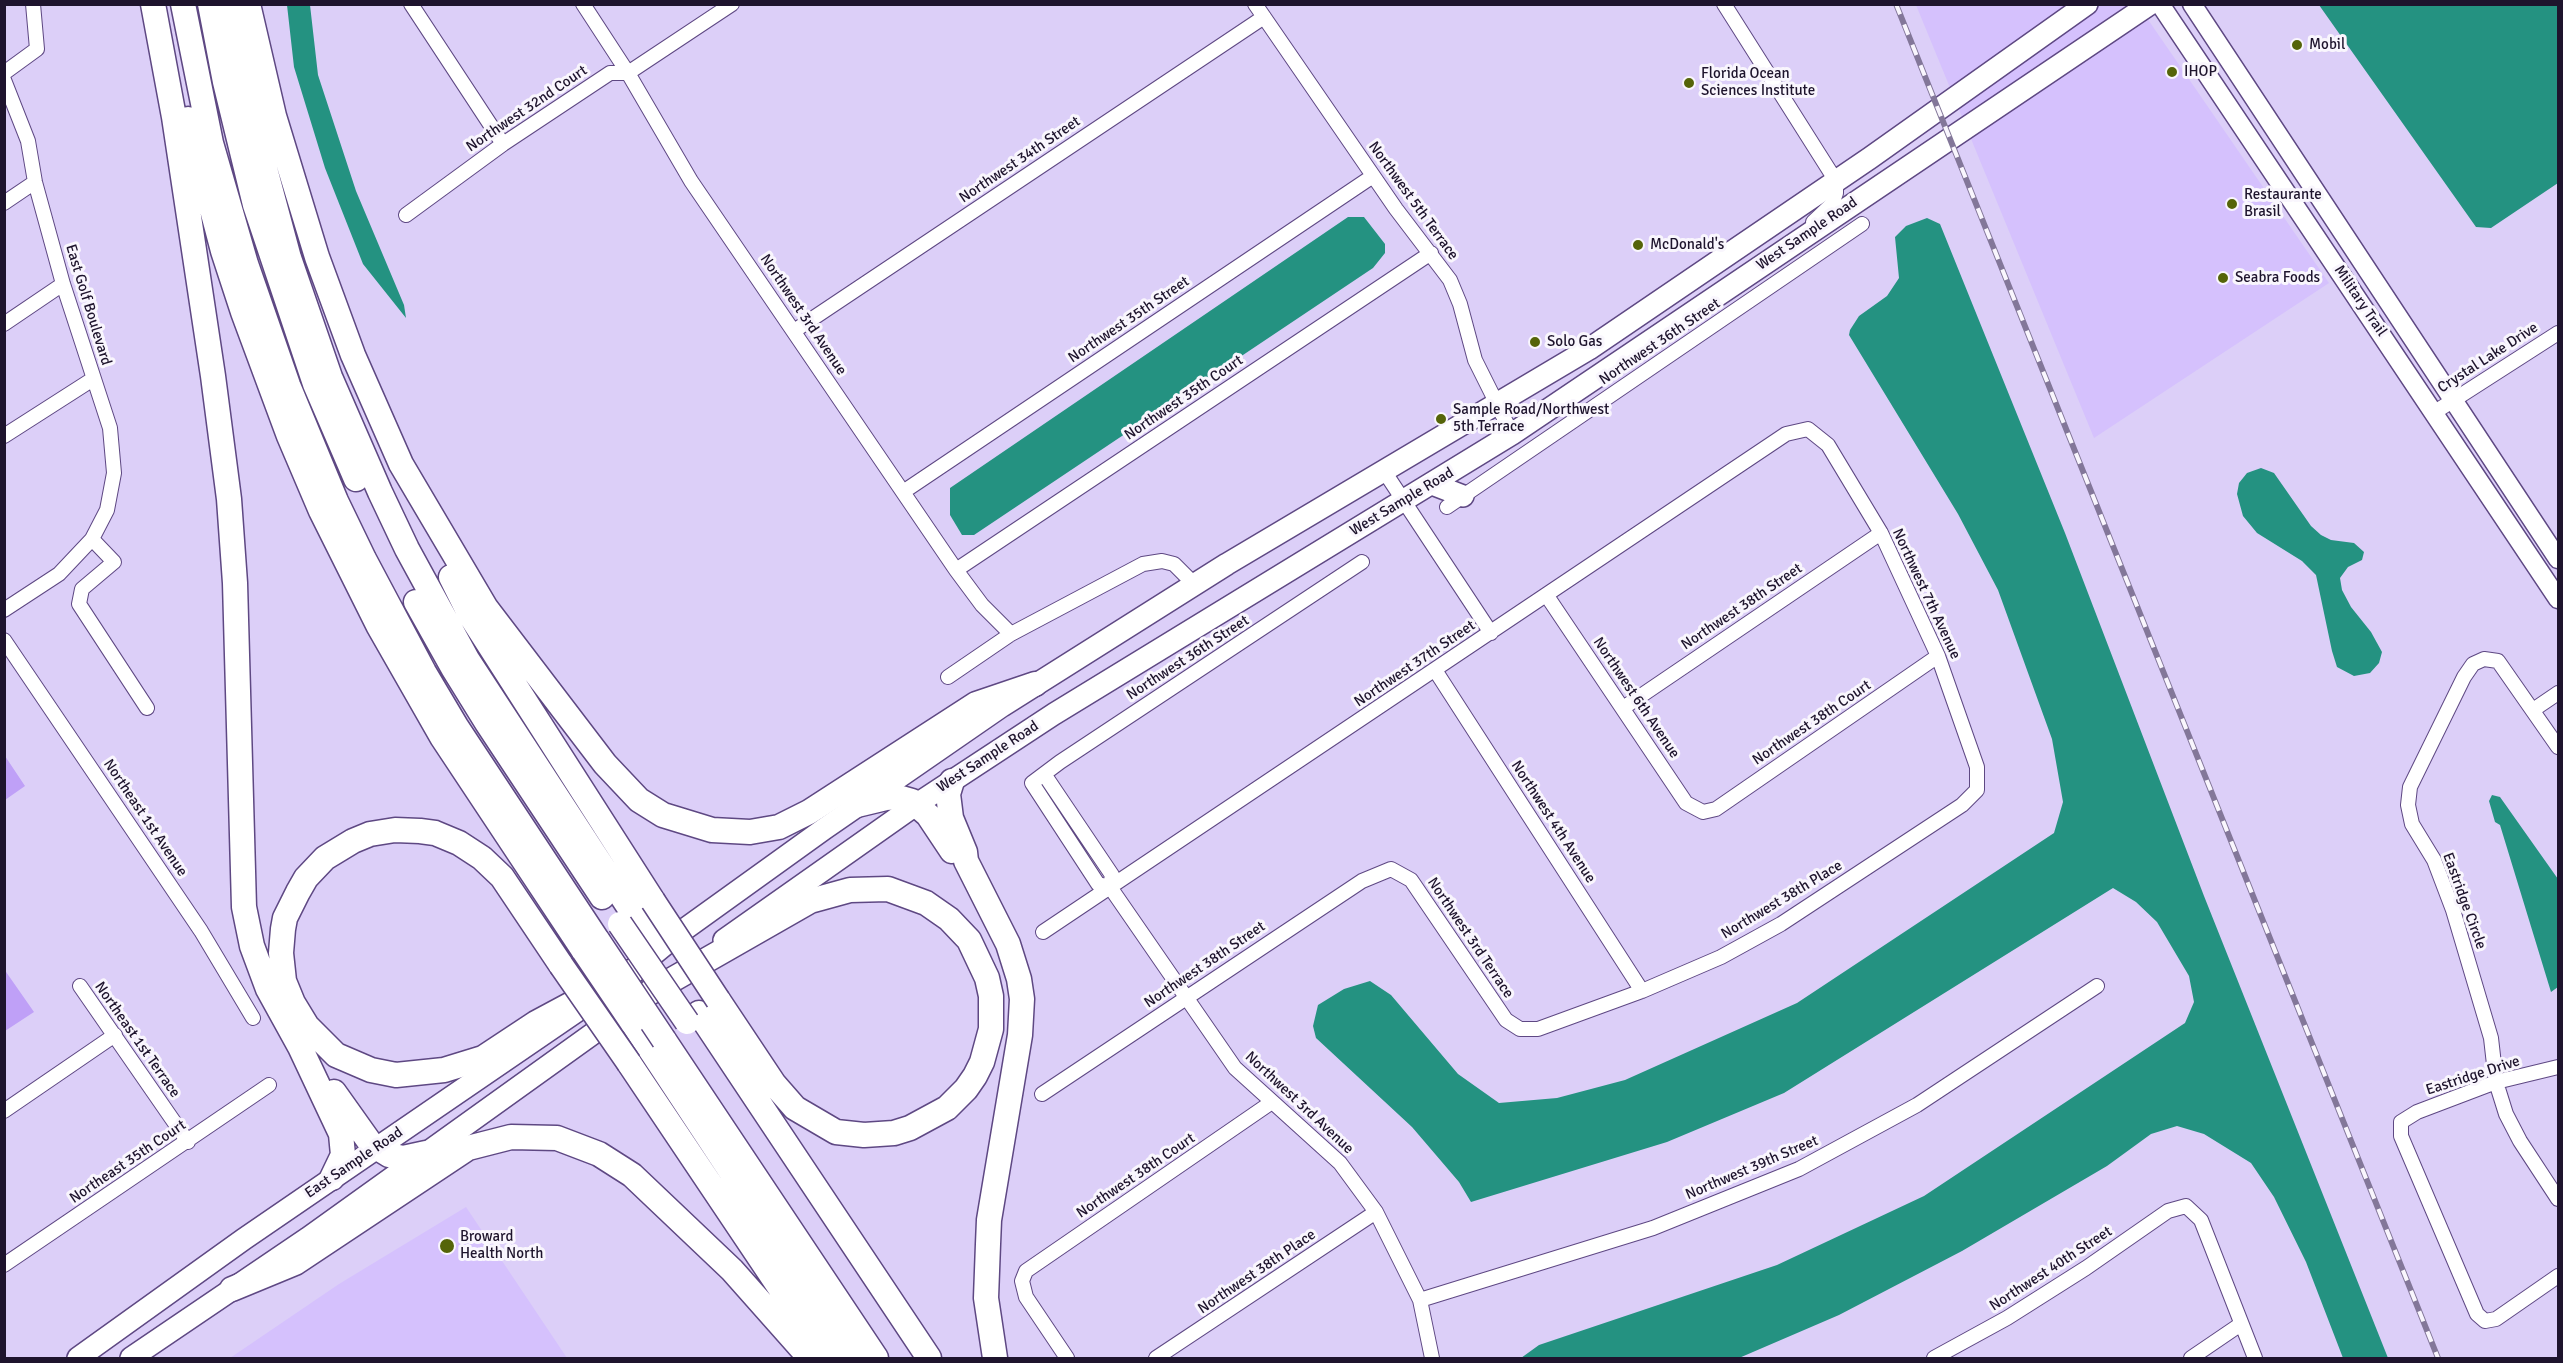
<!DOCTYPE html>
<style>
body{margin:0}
#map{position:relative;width:2563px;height:1363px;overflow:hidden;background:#dccff8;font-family:Signika,sans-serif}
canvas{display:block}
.frame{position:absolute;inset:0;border:6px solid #1e142d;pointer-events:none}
</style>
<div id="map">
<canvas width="2563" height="1363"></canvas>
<div class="frame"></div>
</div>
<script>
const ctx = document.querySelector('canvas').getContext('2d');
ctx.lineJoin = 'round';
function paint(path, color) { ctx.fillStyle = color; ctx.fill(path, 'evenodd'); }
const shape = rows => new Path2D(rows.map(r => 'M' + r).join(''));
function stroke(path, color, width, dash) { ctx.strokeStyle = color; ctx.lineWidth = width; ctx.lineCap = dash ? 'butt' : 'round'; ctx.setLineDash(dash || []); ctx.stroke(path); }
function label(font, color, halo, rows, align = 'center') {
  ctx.font = font + ' Signika,sans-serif'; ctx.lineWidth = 6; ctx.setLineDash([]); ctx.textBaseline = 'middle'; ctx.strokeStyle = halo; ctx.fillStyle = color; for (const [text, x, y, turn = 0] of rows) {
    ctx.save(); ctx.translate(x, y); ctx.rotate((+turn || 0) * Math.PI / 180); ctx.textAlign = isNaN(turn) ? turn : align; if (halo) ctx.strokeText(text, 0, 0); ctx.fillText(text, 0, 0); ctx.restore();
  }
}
paint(shape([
 [1916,5,2138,5,2329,283,2094,438],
 [466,1207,567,1358,230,1358,339,1284]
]), '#d5c1fd');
paint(shape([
 [5,756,25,786,5,800,4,800],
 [4,969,34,1012,5,1031,4,1031]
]), '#bfa0f7');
paint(shape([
 [287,5,310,5,318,75,356,191,404,305,406,318,363,264,325,168,294,67],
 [2319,5,2558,5,2558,183,2491,228,2476,227],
 [1348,217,1364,217,1385,244,1385,253,1373,268,974,535,962,535,950,515,950,488],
 [1927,218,1940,224,2065,533,2204,896,2388,1358,2343,1358,2306,1262,2274,1197,2251,1163,2204,1134,2177,1126,2151,1134,2107,1166,1962,1251,1839,1315,1739,1358,1521,1358,1539,1345,1777,1265,1924,1196,2185,1023,2194,1002,2189,976,2157,922,2136,902,2113,888,1784,1093,1667,1142,1471,1202,1459,1182,1412,1127,1316,1038,1313,1026,1318,1005,1344,989,1370,981,1391,995,1458,1074,1499,1103,1557,1098,1625,1080,1797,1003,2054,833,2063,802,2052,739,1998,590,1958,514,1849,335,1850,330,1859,316,1887,296,1899,278,1895,237,1906,226],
 [2261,468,2274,473,2311,526,2321,535,2331,540,2354,543,2364,552,2362,560,2348,567,2340,578,2342,590,2351,607,2371,632,2382,652,2379,663,2370,673,2354,676,2337,667,2332,651,2316,575,2302,561,2257,533,2243,516,2237,494,2239,483,2247,473],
 [2492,795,2500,797,2558,879,2558,987,2551,992,2500,825,2495,822,2489,801]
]), '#249281');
const street = shape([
 [411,4,503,144],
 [583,4,628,73,691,181,956,570,982,605,1011,634],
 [1255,4,1396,209,1450,280,1460,304,1475,360,1512,434],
 [1724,4,1836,181,1836,193,1832,204,1813,222],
 [4,73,37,49,33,4],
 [4,80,28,141,35,182,63,284,110,428,114,473,107,510,92,539,59,574,4,610],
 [4,203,35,182],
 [406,215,503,144,610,73,628,73,732,4],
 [4,324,63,284],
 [794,331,1264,17],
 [2435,412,2558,333],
 [4,436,93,379],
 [1384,471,1491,633],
 [903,492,1373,176],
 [1447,507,1862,224],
 [92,539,114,562,82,589,79,604,147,708],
 [1362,562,1060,762,1032,783,1098,884,1110,887,1235,1068,1340,1163,1376,1212,1420,1300,1432,1358],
 [956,570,1431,253],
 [1547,596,1686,803,1703,812,1716,809,1938,656],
 [4,640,201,931,253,1018],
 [1435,670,1642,991],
 [948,677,1011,634,1143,564,1162,561,1174,564,1194,584],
 [1623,708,1881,533],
 [2533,710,2558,693],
 [2558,747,2498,661,2484,659,2473,664,2464,677,2410,787,2408,805,2412,824,2434,860,2453,910,2491,1038,2496,1082,2506,1114,2520,1141,2558,1199],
 [1044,774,1112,875,1110,887],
 [80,986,188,1142],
 [2558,1067,2496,1082,2417,1112,2401,1122,2401,1136,2477,1314,2485,1321,2496,1319,2558,1276],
 [1042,1094,1362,881,1391,869,1411,880,1506,1020,1520,1029,1538,1029,1642,991,1721,957,1781,924,1962,805,1977,790,1977,767,1938,656,1881,533,1828,445,1808,429,1786,434,1043,932],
 [4,1111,115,1035],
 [4,1265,269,1085],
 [1420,1300,1653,1228,1799,1169,1917,1105,2097,986],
 [1067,1358,1026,1297,1022,1281,1026,1271,1272,1102],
 [1156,1358,1376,1212],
 [1934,1358,2007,1318,2086,1268,2168,1211,2186,1206,2201,1220,2255,1358],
 [2191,1358,2241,1324]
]);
const secondary = shape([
 [2160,4,2558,599],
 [2192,4,2558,559]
]);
const primary = shape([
 [1432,484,1463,496],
 [724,940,917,804,1054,714,1512,434,2150,4],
 [632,972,678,934,824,829,1002,706,1227,564,1589,349,1870,158,2087,4],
 [78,1358,244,1239,577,1011],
 [131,1358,308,1238,637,1002]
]);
const highway = shape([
 [153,4,174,117,213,376,229,499,235,583,244,907,252,946,268,989,300,1047,341,1134,343,1155,332,1178],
 [183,4,211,143,246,264,288,385,336,501,364,559,424,672,456,726,598,941],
 [210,4,225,82,255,205,315,384,356,479],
 [228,4,241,79,289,258,330,377,380,492,407,549,467,659,651,941],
 [248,4,274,116,317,257,353,355,401,464,486,608,605,764,639,800,663,815,712,830,750,832,779,827,809,812,976,704,1035,684],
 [188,119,223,251,243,312,289,436,321,511,378,625,442,737,584,951],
 [451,577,470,615,653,901],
 [416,602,453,668,487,723,602,897],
 [952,781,948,794,951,818,965,852,966,861,1008,944,1019,979,1022,999,1020,1035,989,1220,988,1244,986,1298,995,1358],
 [857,805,886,798,898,797,912,801,928,815,952,851],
 [561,965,502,877,482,858,459,843,435,833,420,831,395,830,370,834,353,841,325,858,306,878,298,892,285,918,283,929,281,953,284,981,293,1003,307,1026,336,1055,371,1070,396,1075,444,1070,483,1058,536,1023,633,971],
 [649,993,810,901,850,890,888,889,926,903,949,919,969,940,987,978,991,996,991,1029,982,1062,975,1076,966,1089,947,1108,910,1128,894,1133,864,1135,836,1132,795,1108,774,1084,718,1000],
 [699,1013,929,1358],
 [632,1022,854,1358],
 [664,1040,876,1358],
 [629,1063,827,1358],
 [334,1092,371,1144,389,1155,403,1158,426,1153],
 [232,1289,295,1263,468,1148,511,1137,557,1138,599,1154,632,1175,732,1270,810,1358]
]);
stroke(street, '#5e4883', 16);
stroke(secondary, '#5e4883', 21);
stroke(primary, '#5e4883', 24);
stroke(highway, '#5e4883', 27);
stroke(street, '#fff', 14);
stroke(secondary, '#fff', 18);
stroke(primary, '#fff', 21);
stroke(highway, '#fff', 24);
const rail = shape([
 [1896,4,2438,1358]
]);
stroke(rail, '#837799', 6);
stroke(rail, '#f9f6fd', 4, [11]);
const highwayBridge = shape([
 [653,901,718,1000],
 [620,924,687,1022],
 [598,941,664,1040],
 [584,951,632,1022],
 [561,965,629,1063]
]);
stroke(highwayBridge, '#5e4883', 27, []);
stroke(highwayBridge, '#fff', 24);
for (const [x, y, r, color] of [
 [2297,45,6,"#556409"],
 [2172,72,6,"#556409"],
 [1689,83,6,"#556409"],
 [2232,204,6,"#556409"],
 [1638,245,6,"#556409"],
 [2223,278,6,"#556409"],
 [1535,342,6,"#556409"],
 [1441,419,6,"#556409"],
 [447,1246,8,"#556409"]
]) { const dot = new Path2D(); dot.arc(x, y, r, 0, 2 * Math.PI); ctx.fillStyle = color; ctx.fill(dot); stroke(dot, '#f9f6fd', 2); }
label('15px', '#1e142d', '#f9f6fd', [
 ["Mobil",2309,45],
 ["IHOP",2184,72],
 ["Florida Ocean",1701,74],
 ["Sciences Institute",1701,91],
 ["Restaurante",2244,195],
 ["Brasil",2244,212],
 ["McDonald's",1650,245],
 ["Seabra Foods",2235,278],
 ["Solo Gas",1547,342],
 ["Sample Road/Northwest",1453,410],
 ["5th Terrace",1453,427],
 ["Broward",460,1237],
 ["Health North",460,1254]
], 'left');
label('15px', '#1e142d', '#f9f6fd', [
 ["Northwest 32nd Court",527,109,-34],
 ["Northwest 34th Street",1020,160,-34],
 ["Northwest 5th Terrace",1413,201,54],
 ["West Sample Road",1807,234,-34],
 ["Military Trail",2360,301,56],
 ["East Golf Boulevard",88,305,73],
 ["Northwest 3rd Avenue",803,315,56],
 ["Northwest 35th Street",1129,320,-34],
 ["Northwest 36th Street",1660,342,-34],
 ["Crystal Lake Drive",2488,358,-33],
 ["Northwest 35th Court",1184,398,-34],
 ["West Sample Road",1402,502,-31],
 ["Northwest 7th Avenue",1926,594,65],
 ["Northwest 38th Street",1742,607,-34],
 ["Northwest 36th Street",1188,658,-33],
 ["Northwest 37th Street",1415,664,-34],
 ["Northwest 6th Avenue",1636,698,56],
 ["Northwest 38th Court",1812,723,-34],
 ["West Sample Road",988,757,-33],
 ["Northeast 1st Avenue",145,818,56],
 ["Northwest 4th Avenue",1553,822,57],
 ["Northwest 38th Place",1782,900,-31],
 ["Eastridge Circle",2464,901,70],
 ["Northwest 3rd Terrace",1470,938,56],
 ["Northwest 38th Street",1205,965,-34],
 ["Northeast 1st Terrace",137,1040,55],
 ["Eastridge Drive",2473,1076,-18],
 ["Northwest 3rd Avenue",1299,1103,43],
 ["Northeast 35th Court",128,1162,-34],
 ["East Sample Road",354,1163,-34],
 ["Northwest 39th Street",1752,1168,-23],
 ["Northwest 38th Court",1136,1176,-34],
 ["Northwest 40th Street",2051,1269,-33],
 ["Northwest 38th Place",1257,1272,-34]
]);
</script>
